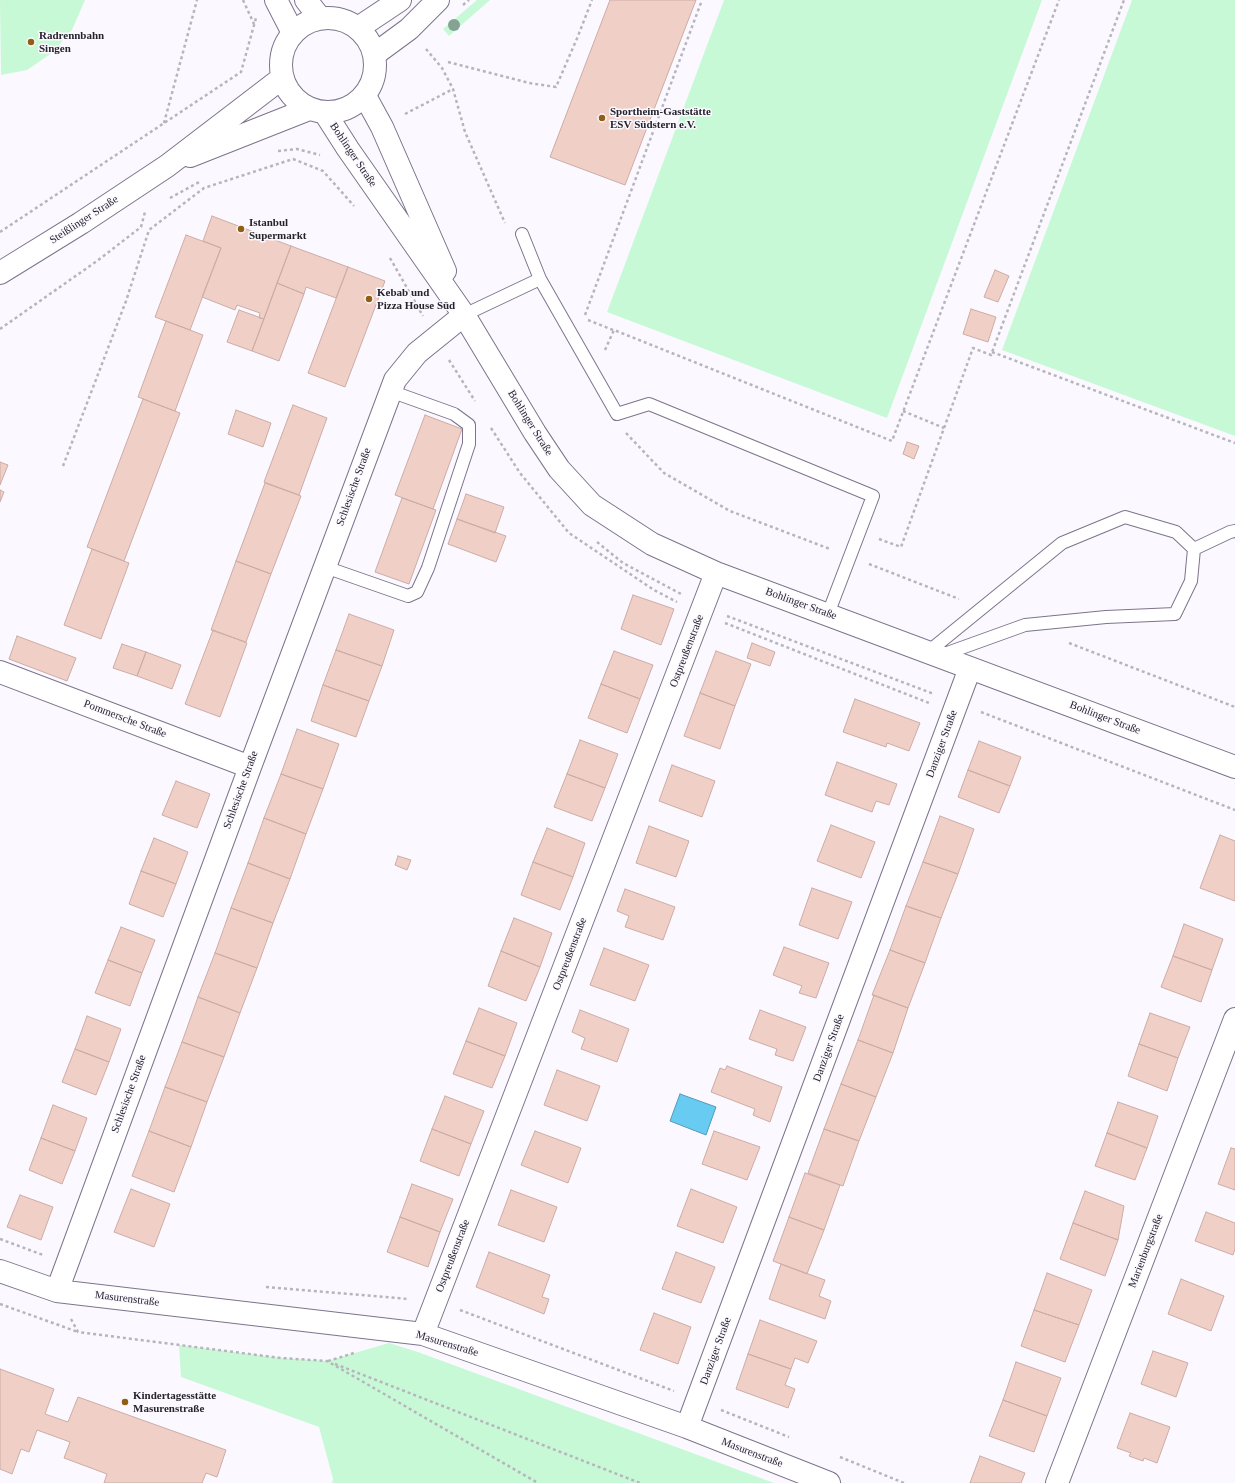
<!DOCTYPE html>
<meta charset="utf-8">
<style>
body{margin:0}
canvas{display:block;background:#fbf9ff}
</style>
<canvas width="1235" height="1483"></canvas>
<script>
const ctx = document.querySelector('canvas').getContext('2d');
ctx.lineJoin = 'round';
function paint(path, color) { ctx.fillStyle = color; ctx.fill(path, 'evenodd'); }
const shape = rows => new Path2D(rows.map(r => 'M' + r).join(''));
function stroke(path, color, width, dash) { ctx.strokeStyle = color; ctx.lineWidth = width; ctx.lineCap = dash ? 'butt' : 'round'; ctx.setLineDash(dash || []); ctx.stroke(path); }
function label(font, color, halo, rows, align = 'center') {
  ctx.font = font + ' Georgia,serif'; ctx.lineWidth = 3; ctx.setLineDash([]); ctx.textBaseline = 'middle'; ctx.strokeStyle = halo; ctx.fillStyle = color; for (const [text, x, y, turn = 0] of rows) {
    ctx.save(); ctx.translate(x, y); ctx.rotate((+turn || 0) * Math.PI / 180); ctx.textAlign = isNaN(turn) ? turn : align; if (halo) ctx.strokeText(text, 0, 0); ctx.fillText(text, 0, 0); ctx.restore();
  }
}
paint(shape([
 [0,0,85,0,72,30,52,53,27,70,1,75],
 [477,0,490,0,449,36,443,29],
 [724,0,1042,0,887,418,607,312],
 [1132,0,1235,0,1235,436,1002,350],
 [389,1343,418,1352,774,1483,332,1483,333,1479,319,1427,181,1377,179,1345,281,1358,327,1361]
]), '#c7f9d7');
const water = shape([
 [680,1094,716,1107,706,1135,670,1121,680,1094]
]);
paint(water, '#68ccf2');
stroke(water, '#5499b7', 1);
const building = shape([
 [610,0,696,0,625,185,550,157,610,0],
 [212,216,291,246,264,319,259,318,260,313,237,305,235,310,202,297,221,248,203,241,212,216],
 [186,235,221,248,190,330,155,317,186,235],
 [291,246,348,267,336,298,306,287,304,294,277,283,291,246],
 [348,267,385,281,345,387,308,373,348,267],
 [995,270,1009,276,998,302,984,297,995,270],
 [277,283,304,294,279,361,252,351,277,283],
 [971,309,996,317,988,342,963,334,971,309],
 [239,310,264,319,252,351,227,342,239,310],
 [166,321,203,335,175,411,138,397,166,321],
 [143,399,180,413,124,561,87,547,143,399],
 [293,405,327,418,299,495,264,482,293,405],
 [236,410,271,423,263,447,228,434,236,410],
 [425,415,462,429,433,509,395,495,425,415],
 [907,442,919,446,914,459,903,454,907,442],
 [0,462,8,465,0,485,0,462],
 [265,483,301,496,271,574,236,561,265,483],
 [0,490,4,492,0,502,0,490],
 [466,494,504,507,495,533,457,519,466,494],
 [402,498,436,510,409,584,375,572,402,498],
 [457,519,506,536,496,562,448,544,457,519],
 [92,549,129,563,101,639,64,625,92,549],
 [236,561,271,574,246,642,211,630,236,561],
 [633,595,674,609,661,645,621,629,633,595],
 [349,614,394,630,382,666,336,650,349,614],
 [213,630,247,643,220,717,185,704,213,630],
 [17,636,76,658,67,681,9,659,17,636],
 [752,643,775,652,770,666,747,658,752,643],
 [122,644,146,652,137,676,113,668,122,644],
 [336,650,382,666,369,701,323,685,336,650],
 [614,651,653,665,640,699,601,684,614,651],
 [716,651,751,664,735,706,700,693,716,651],
 [146,652,181,665,172,689,137,676,146,652],
 [601,684,640,699,627,733,588,718,601,684],
 [323,685,369,701,356,737,311,721,323,685],
 [700,693,735,706,720,749,684,736,700,693],
 [855,699,920,723,909,751,887,743,886,747,843,732,855,699],
 [297,729,339,744,323,789,281,774,297,729],
 [580,740,618,754,605,788,567,774,580,740],
 [979,741,1021,757,1010,786,968,770,979,741],
 [837,762,897,784,889,805,876,801,872,812,825,795,837,762],
 [672,765,715,781,702,817,659,801,672,765],
 [968,770,1010,786,999,813,958,797,968,770],
 [281,774,323,789,306,834,264,818,281,774],
 [567,774,605,788,592,821,554,807,567,774],
 [176,781,210,794,197,828,162,815,176,781],
 [940,816,974,829,958,874,923,862,940,816],
 [264,818,306,834,290,879,248,863,264,818],
 [831,825,875,842,861,878,817,861,831,825],
 [649,826,689,841,676,877,636,863,649,826],
 [547,828,585,843,573,877,533,862,547,828],
 [1220,835,1235,841,1235,901,1200,888,1220,835],
 [154,838,188,852,176,884,141,871,154,838],
 [398,856,411,860,407,870,395,865,398,856],
 [533,862,573,877,560,910,521,895,533,862],
 [923,862,958,874,941,918,906,906,923,862],
 [248,863,290,879,273,923,231,908,248,863],
 [141,871,176,884,163,917,129,904,141,871],
 [812,888,852,902,838,939,799,925,812,888],
 [625,889,675,907,663,940,625,927,629,916,617,911,625,889],
 [906,906,941,918,925,963,890,950,906,906],
 [231,908,273,923,257,968,215,953,231,908],
 [514,918,552,933,540,967,501,951,514,918],
 [1184,924,1223,939,1212,970,1173,956,1184,924],
 [121,927,155,940,142,973,108,960,121,927],
 [784,947,829,963,816,998,799,993,802,986,773,975,784,947],
 [604,948,649,965,635,1001,590,985,604,948],
 [890,950,925,963,908,1008,872,995,890,950],
 [501,951,540,967,526,1001,488,986,501,951],
 [215,953,257,968,240,1013,198,997,215,953],
 [1173,956,1212,970,1201,1002,1161,987,1173,956],
 [108,960,142,973,130,1006,95,993,108,960],
 [874,995,908,1008,893,1053,858,1040,874,995],
 [198,997,240,1013,224,1057,182,1042,198,997],
 [479,1008,517,1023,505,1056,466,1041,479,1008],
 [580,1010,629,1029,617,1062,581,1049,585,1038,572,1032,580,1010],
 [760,1010,806,1027,793,1061,775,1055,777,1049,749,1039,760,1010],
 [1150,1013,1190,1027,1178,1058,1139,1044,1150,1013],
 [87,1016,121,1029,109,1062,75,1049,87,1016],
 [858,1040,893,1053,876,1097,841,1084,858,1040],
 [466,1041,505,1056,492,1088,453,1074,466,1041],
 [182,1042,224,1057,207,1102,165,1087,182,1042],
 [1139,1044,1178,1058,1167,1091,1128,1076,1139,1044],
 [75,1049,109,1062,96,1095,62,1082,75,1049],
 [727,1066,782,1087,770,1122,753,1115,755,1109,711,1092,720,1068,725,1070,727,1066],
 [557,1070,600,1086,587,1121,544,1105,557,1070],
 [841,1084,876,1097,859,1141,824,1129,841,1084],
 [165,1087,207,1102,191,1147,149,1131,165,1087],
 [445,1096,484,1111,471,1144,432,1129,445,1096],
 [1118,1102,1158,1116,1147,1148,1107,1133,1118,1102],
 [53,1105,87,1118,75,1151,41,1138,53,1105],
 [432,1129,471,1144,459,1176,420,1161,432,1129],
 [824,1129,859,1141,843,1186,808,1173,824,1129],
 [149,1131,191,1147,174,1192,132,1176,149,1131],
 [535,1131,581,1148,568,1183,521,1165,535,1131],
 [714,1131,760,1147,747,1180,702,1164,714,1131],
 [1107,1133,1147,1148,1135,1180,1095,1166,1107,1133],
 [41,1138,75,1151,62,1184,29,1170,41,1138],
 [1231,1148,1235,1149,1235,1190,1218,1184,1231,1148],
 [805,1173,840,1185,824,1230,789,1217,805,1173],
 [412,1184,453,1199,440,1232,400,1217,412,1184],
 [131,1189,170,1204,154,1247,114,1232,131,1189],
 [691,1189,737,1207,723,1243,677,1226,691,1189],
 [511,1190,557,1207,544,1242,498,1225,511,1190],
 [1085,1191,1124,1206,1118,1240,1073,1223,1085,1191],
 [20,1195,53,1207,41,1240,7,1227,20,1195],
 [1206,1212,1235,1223,1235,1249,1233,1255,1195,1241,1206,1212],
 [400,1217,440,1232,428,1267,387,1252,400,1217],
 [789,1217,824,1230,807,1274,773,1261,789,1217],
 [1073,1223,1118,1240,1105,1276,1060,1259,1073,1223],
 [489,1252,550,1275,542,1297,549,1299,544,1314,476,1287,489,1252],
 [676,1252,715,1267,701,1303,662,1289,676,1252],
 [781,1264,825,1280,819,1296,831,1301,825,1319,769,1299,781,1264],
 [1047,1273,1092,1290,1079,1325,1034,1310,1047,1273],
 [1181,1279,1224,1296,1211,1331,1168,1314,1181,1279],
 [1034,1310,1079,1325,1065,1362,1021,1346,1034,1310],
 [654,1313,691,1327,678,1364,640,1350,654,1313],
 [760,1320,817,1341,808,1363,795,1358,791,1369,748,1354,760,1320],
 [1153,1351,1188,1363,1176,1397,1141,1384,1153,1351],
 [748,1354,791,1369,785,1385,795,1389,788,1408,736,1389,748,1354],
 [1016,1362,1061,1378,1047,1416,1003,1400,1016,1362],
 [0,1369,54,1389,45,1414,68,1422,78,1397,226,1450,217,1477,206,1473,202,1483,104,1483,107,1474,64,1458,70,1442,37,1430,29,1452,21,1449,12,1474,0,1469,0,1369],
 [1003,1400,1047,1416,1034,1452,989,1436,1003,1400],
 [1130,1413,1170,1427,1157,1463,1144,1458,1143,1461,1129,1456,1131,1453,1117,1448,1130,1413],
 [980,1456,1025,1473,1021,1483,970,1483,980,1456]
]);
paint(building, '#f0cfc7');
stroke(building, '#ccaca5', 1);
const service = shape([
 [522,234,540,279,617,414,649,404,873,496,828,614],
 [464,315,540,279],
 [1194,549,1230,532,1235,531],
 [325,567,408,596,417,592,428,568,469,444,469,425,454,414,390,391],
 [928,652,1062,543,1125,517,1176,532,1194,549,1191,581,1175,614,1106,617,1025,625,939,656]
]);
const minor = shape([
 [276,0,293,33],
 [306,0,320,18],
 [365,96,382,127,445,271],
 [325,113,348,149,464,315,535,433,559,469,592,505,652,544,716,573,1235,767],
 [0,672,250,767],
 [0,1271,57,1291,423,1334,687,1427,829,1483],
 [57,1291,250,767,395,380,417,353,464,315],
 [423,1334,716,573],
 [687,1427,970,668],
 [1057,1483,1235,1019]
]);
const tertiary = shape([
 '281 65a47 47 0 1 1 94 0a47 47 0 1 1-94 0Z',
 [358,28,400,0],
 [375,54,409,29,438,0],
 [190,156,309,109],
 [0,273,81,223,167,166,282,78]
]);
stroke(service, '#7d748c', 14);
stroke(minor, '#7d748c', 24);
stroke(tertiary, '#7d748c', 24);
stroke(shape([
 [243,0,254,24],
 [463,5,469,0],
 [426,49,442,68,453,89,465,132,505,223],
 [448,62,529,83,556,87,578,36,592,0],
 [405,114,453,89],
 [164,123,197,0],
 [278,151,297,149,320,155],
 [170,198,201,181],
 [0,232,241,72,256,18],
 [390,258,423,316],
 [585,315,702,0],
 [588,320,613,330],
 [0,329,97,261,141,227,145,212],
 [605,350,614,330,892,441,1059,0],
 [992,352,1235,443],
 [449,360,475,401],
 [903,411,944,428],
 [491,428,520,473,569,533,654,590,677,602],
 [626,433,664,473,730,511,830,549],
 [63,466,126,301,149,230,204,188,293,159,323,171,354,206],
 [879,539,901,547,973,348,991,355,1124,0],
 [597,542,623,563,681,594],
 [869,564,959,599],
 [727,616,934,694],
 [725,623,929,703],
 [1069,643,1235,707],
 [981,712,1235,810],
 [0,1239,43,1255],
 [266,1287,408,1299],
 [0,1304,78,1332],
 [460,1310,674,1391],
 [71,1319,78,1332,281,1358,327,1361,538,1483],
 [328,1361,354,1353],
 [335,1364,640,1483],
 [721,1410,789,1437],
 [840,1457,904,1483]
]), '#b7b5bc', 2.5, [3, 3]);
stroke(service, '#fff', 12);
stroke(minor, '#fff', 22);
stroke(tertiary, '#fff', 22);
ctx.fillStyle = '#84a393';
for (const [x, y] of [
 [454,25]
]) { ctx.beginPath(); ctx.arc(x, y, 6, 0, 2 * Math.PI); ctx.fill(); }
for (const [x, y, r, color] of [
 [31,42,4,"#925e11"],
 [602,118,4,"#925e11"],
 [241,229,4,"#925e11"],
 [369,299,4,"#925e11"],
 [125,1402,4,"#925e11"]
]) { const dot = new Path2D(); dot.arc(x, y, r, 0, 2 * Math.PI); ctx.fillStyle = color; ctx.fill(dot); stroke(dot, '#fbf9ff', 1.5); }
label('bold 11px', '#26232d', '#fbf9ff', [
 ["Radrennbahn",39,36],
 ["Singen",39,49],
 ["Sportheim-Gaststätte",610,112],
 ["ESV Südstern e.V.",610,125],
 ["Istanbul",249,223],
 ["Supermarkt",249,236],
 ["Kebab und",377,293],
 ["Pizza House Süd",377,306],
 ["Kindertagesstätte",133,1396],
 ["Masurenstraße",133,1409]
], 'left');
label('11px', '#26232d', '#fbf9ff', [
 ["Bohlinger Straße",353,155,56],
 ["Steißlinger Straße",84,220,-33],
 ["Bohlinger Straße",530,423,58],
 ["Schlesische Straße",354,487,-70],
 ["Bohlinger Straße",801,604,20],
 ["Ostpreußenstraße",687,651,-69],
 ["Bohlinger Straße",1105,718,21],
 ["Pommersche Straße",125,719,21],
 ["Danziger Straße",942,744,-70],
 ["Schlesische Straße",241,790,-70],
 ["Ostpreußenstraße",570,954,-69],
 ["Danziger Straße",829,1048,-70],
 ["Schlesische Straße",129,1094,-70],
 ["Marienburgstraße",1146,1251,-69],
 ["Ostpreußenstraße",453,1256,-69],
 ["Masurenstraße",127,1299,7],
 ["Masurenstraße",447,1344,17],
 ["Danziger Straße",716,1351,-70],
 ["Masurenstraße",752,1453,21]
]);
</script>
